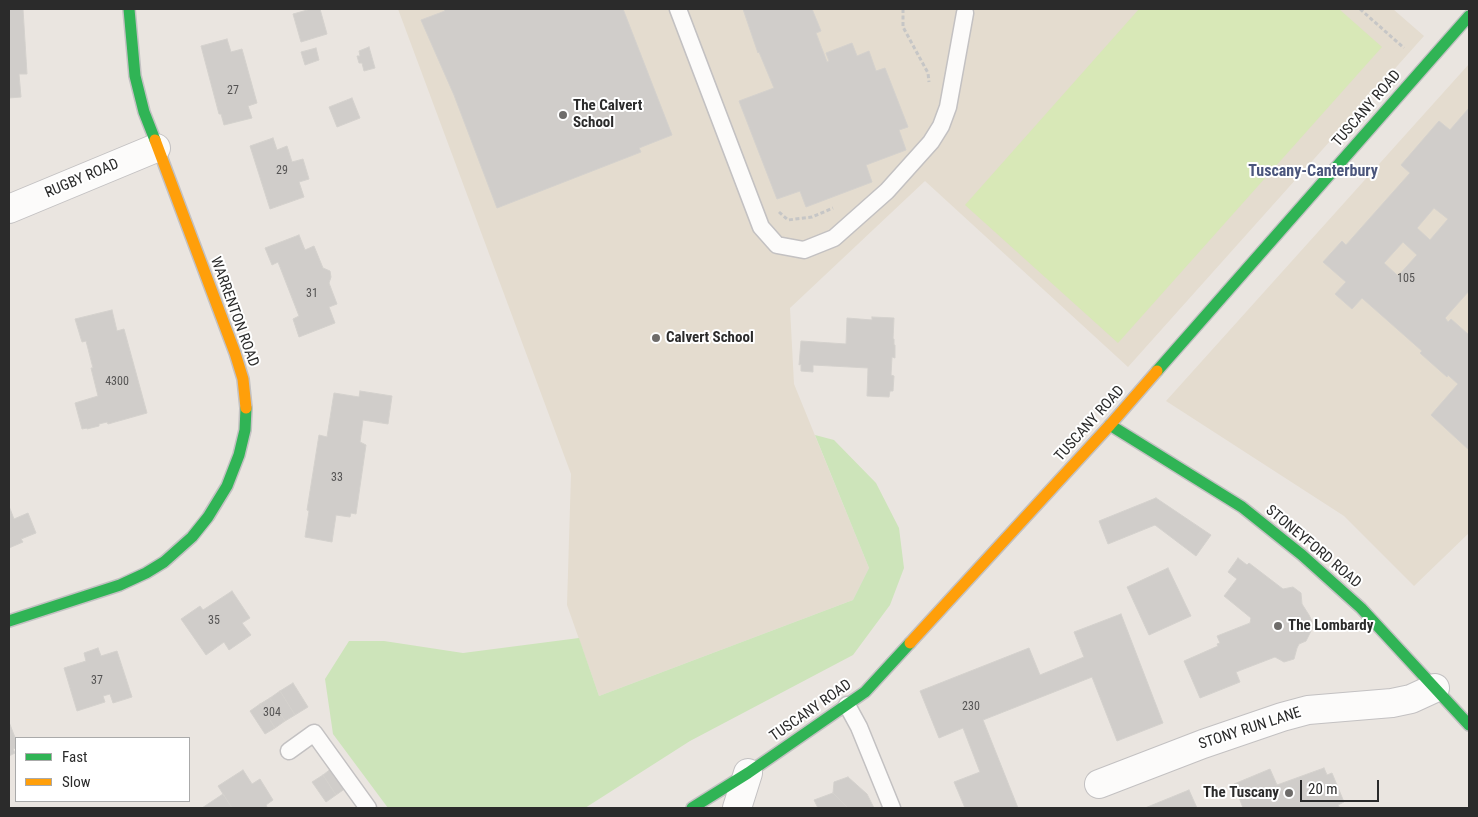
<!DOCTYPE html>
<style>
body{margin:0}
#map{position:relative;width:1478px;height:817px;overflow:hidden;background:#eae5e0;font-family:"Roboto Condensed",sans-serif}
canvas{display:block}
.frame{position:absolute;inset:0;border:10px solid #2b2b2b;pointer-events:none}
.legend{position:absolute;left:15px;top:737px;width:175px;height:65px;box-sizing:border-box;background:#fff;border:1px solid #aaa;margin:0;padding:6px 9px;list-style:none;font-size:15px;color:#2b2b2b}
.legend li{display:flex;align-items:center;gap:10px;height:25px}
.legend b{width:25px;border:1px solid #aaa}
.scale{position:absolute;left:1300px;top:780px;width:79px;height:22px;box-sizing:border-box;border:2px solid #2b2b2b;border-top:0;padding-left:6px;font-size:15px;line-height:18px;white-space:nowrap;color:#2b2b2b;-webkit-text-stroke:4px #fff;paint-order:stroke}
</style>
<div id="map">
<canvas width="1478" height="817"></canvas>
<div class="frame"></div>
<ul class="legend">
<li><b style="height:6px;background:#30b455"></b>Fast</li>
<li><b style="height:6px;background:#ff9f0a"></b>Slow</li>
</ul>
<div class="scale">20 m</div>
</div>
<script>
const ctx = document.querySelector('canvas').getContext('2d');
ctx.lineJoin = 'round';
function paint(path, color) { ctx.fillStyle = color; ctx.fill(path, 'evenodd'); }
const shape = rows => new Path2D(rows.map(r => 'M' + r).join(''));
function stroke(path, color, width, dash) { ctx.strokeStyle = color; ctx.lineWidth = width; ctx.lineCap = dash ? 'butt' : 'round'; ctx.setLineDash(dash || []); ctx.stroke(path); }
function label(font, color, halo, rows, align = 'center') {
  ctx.font = font + ' "Roboto Condensed",sans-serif'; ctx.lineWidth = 4; ctx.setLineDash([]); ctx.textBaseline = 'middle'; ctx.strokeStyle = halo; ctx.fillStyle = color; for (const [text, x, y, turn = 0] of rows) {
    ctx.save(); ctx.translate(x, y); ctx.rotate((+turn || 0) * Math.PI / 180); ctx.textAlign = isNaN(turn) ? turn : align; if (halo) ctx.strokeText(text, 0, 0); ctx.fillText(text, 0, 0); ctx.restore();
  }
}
paint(shape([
 [398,9,1393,9,1424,36,1128,367,925,181,790,308,794,384,869,568,853,600,599,696,567,605,571,474],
 [1469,64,1469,533,1414,586,1344,516,1166,401]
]), '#e4dccf');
paint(shape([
 [815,435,834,440,876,483,899,528,904,568,890,605,853,655,690,741,585,808,388,808,333,734,325,679,349,641,384,641,463,653,579,638,599,696,853,600,869,568]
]), '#cde4ba');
paint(shape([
 [1139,9,1339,9,1382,47,1118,343,965,205]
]), '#d8e8b7');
const building = shape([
 [9,9,23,9,27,74,19,74,21,97,9,98,9,9],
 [311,9,320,9,327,34,301,42,293,14,311,9],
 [444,9,623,9,672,135,639,148,641,152,497,208,454,95,421,20,445,11,444,9],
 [743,9,812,9,821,31,816,33,827,62,829,61,826,53,852,43,857,56,869,51,876,71,885,68,908,127,899,130,906,150,866,165,872,182,806,207,800,191,777,199,739,101,774,88,759,52,758,53,743,9],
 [227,39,231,52,242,49,257,103,248,106,252,118,224,125,221,114,219,114,201,46,227,39],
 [369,47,375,68,364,71,362,63,359,63,357,56,360,56,359,51,369,47],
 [316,48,319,60,305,65,301,52,316,48],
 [352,98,360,118,337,127,329,107,352,98],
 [1469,108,1469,291,1445,318,1448,322,1451,319,1469,335,1469,450,1431,415,1458,384,1448,375,1447,377,1420,353,1422,351,1362,298,1352,309,1335,294,1346,282,1323,262,1342,241,1346,245,1410,173,1401,165,1439,121,1450,130,1469,108],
 [1434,208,1448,219,1430,240,1417,228,1434,208],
 [1403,242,1417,255,1398,276,1384,263,1403,242],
 [273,138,277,150,287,146,292,162,303,159,309,179,299,182,304,197,270,209,250,146,273,138],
 [299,235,305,250,314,246,323,268,330,271,331,277,329,283,337,304,329,307,335,323,299,337,293,319,299,316,278,262,272,265,265,248,299,235],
 [112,310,117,331,124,329,147,413,108,424,107,422,99,424,99,426,87,429,87,428,82,429,75,403,98,396,91,368,93,368,86,341,82,342,75,319,112,310],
 [872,317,894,318,893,339,894,339,894,345,895,345,895,358,892,357,891,375,894,376,893,391,890,391,889,397,867,396,868,368,813,365,813,372,801,371,801,364,799,365,801,341,846,344,847,318,872,320,872,317],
 [360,391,392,396,388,424,363,420,360,442,366,445,356,514,351,513,350,517,336,515,332,542,305,537,309,511,307,510,319,435,327,437,334,393,359,397,360,391],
 [1156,498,1211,535,1196,556,1155,525,1108,544,1099,521,1156,498],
 [9,506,14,519,28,513,36,533,21,539,23,542,9,548,9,506],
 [1238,558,1247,565,1249,563,1283,589,1293,587,1301,593,1302,604,1309,615,1312,621,1312,629,1306,641,1299,644,1297,648,1294,659,1284,662,1275,657,1236,672,1240,682,1200,698,1184,661,1218,646,1217,644,1220,643,1217,636,1250,623,1251,618,1224,596,1237,579,1228,572,1238,558],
 [1168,568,1191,616,1149,635,1127,587,1168,568],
 [232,591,250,618,242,623,251,635,229,650,224,642,206,655,181,619,200,606,203,610,232,591],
 [1121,614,1163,723,1117,741,1092,677,983,720,1018,808,965,808,954,782,980,772,963,728,939,738,920,691,1029,648,1040,675,1084,657,1074,632,1121,614],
 [98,648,101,656,117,651,132,697,113,703,110,694,103,696,105,702,77,711,64,668,86,661,84,653,98,648],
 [293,683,308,707,295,715,280,691,293,683],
 [280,691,295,715,285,721,270,698,280,691],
 [270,698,285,721,275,728,260,704,270,698],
 [260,704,275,728,265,734,250,711,260,704],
 [9,722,16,740,16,748,13,749,15,753,9,756,9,722],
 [332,768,346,788,336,795,323,775,332,768],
 [1324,768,1327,775,1332,773,1344,802,1338,805,1340,808,1243,808,1234,784,1270,769,1277,785,1324,768],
 [243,770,252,784,260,779,273,800,266,805,267,807,264,808,232,808,218,786,243,770],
 [323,775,336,795,326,802,312,782,323,775],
 [848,777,867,794,874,808,848,808,833,793,834,782,848,777],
 [1189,790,1197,808,1145,808,1189,790],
 [833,793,848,808,818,808,814,800,833,793],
 [223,794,232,808,202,808,223,794]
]);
paint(building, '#d0cdca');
stroke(building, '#d4d1cd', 1);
const lane = shape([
 [678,9,761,227,777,245,804,250,834,238,887,191,931,142,941,126,948,107,965,13],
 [847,705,859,727,892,808],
 [289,751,314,733,368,808]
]);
const street = shape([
 [9,209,156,148],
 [1099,784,1203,744,1282,717,1308,710,1392,703,1411,699,1435,688],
 [737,808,748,773]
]);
const fast = shape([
 [129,9,135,76,144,112,155,140],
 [1157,371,1469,16],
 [1110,425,1242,507,1302,555,1361,608,1469,725],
 [9,621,120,585,146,573,164,562,192,537,208,517,227,486,239,455,245,430,246,408],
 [692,808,748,773,865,692,910,643]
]);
const slow = shape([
 [155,140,235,353,243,379,246,408],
 [910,643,1110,425,1157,371]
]);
stroke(lane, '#c3c1c2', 19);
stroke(street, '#c3c1c2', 30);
stroke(fast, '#c3c1c2', 14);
stroke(slow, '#c3c1c2', 14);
stroke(shape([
 [903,9,903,27,928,73,929,82],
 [1360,9,1404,48],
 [779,212,788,220,812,217,833,208]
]), '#c6c6c6', 3, [4, 2.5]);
stroke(lane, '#fcfbfa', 16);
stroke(street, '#fcfbfa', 28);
stroke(fast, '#30b455', 11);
stroke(slow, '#ff9f0a', 11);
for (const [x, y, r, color] of [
 [563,115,5,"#6e6c6a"],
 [656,338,5,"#6e6c6a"],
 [1278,626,5,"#6e6c6a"],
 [1289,793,5,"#6e6c6a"]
]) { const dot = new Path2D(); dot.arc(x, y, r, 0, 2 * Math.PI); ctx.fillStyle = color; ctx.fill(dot); stroke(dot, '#fff', 2); }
label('12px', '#555454', null, [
 ["27",233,91],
 ["29",282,171],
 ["105",1406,279],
 ["31",312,294],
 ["4300",117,382],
 ["33",337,478],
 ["35",214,621],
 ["37",97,681],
 ["230",971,707],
 ["304",272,713]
]);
label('bold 15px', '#2b2b2b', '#fff', [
 ["The Calvert",573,106],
 ["School",573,123],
 ["Calvert School",666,338],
 ["The Lombardy",1288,626],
 ["The Tuscany",1279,793,"right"]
], 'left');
label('15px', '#2b2b2b', '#fff', [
 ["TUSCANY ROAD",1367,109,-49],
 ["RUGBY ROAD",82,179,-23],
 ["WARRENTON ROAD",234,312,70],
 ["TUSCANY ROAD",1090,424,-48],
 ["STONEYFORD ROAD",1313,547,40],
 ["TUSCANY ROAD",811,711,-35],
 ["STONY RUN LANE",1250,729,-18]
]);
label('bold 16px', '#4b567c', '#fff', [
 ["Tuscany-Canterbury",1313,172]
]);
</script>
